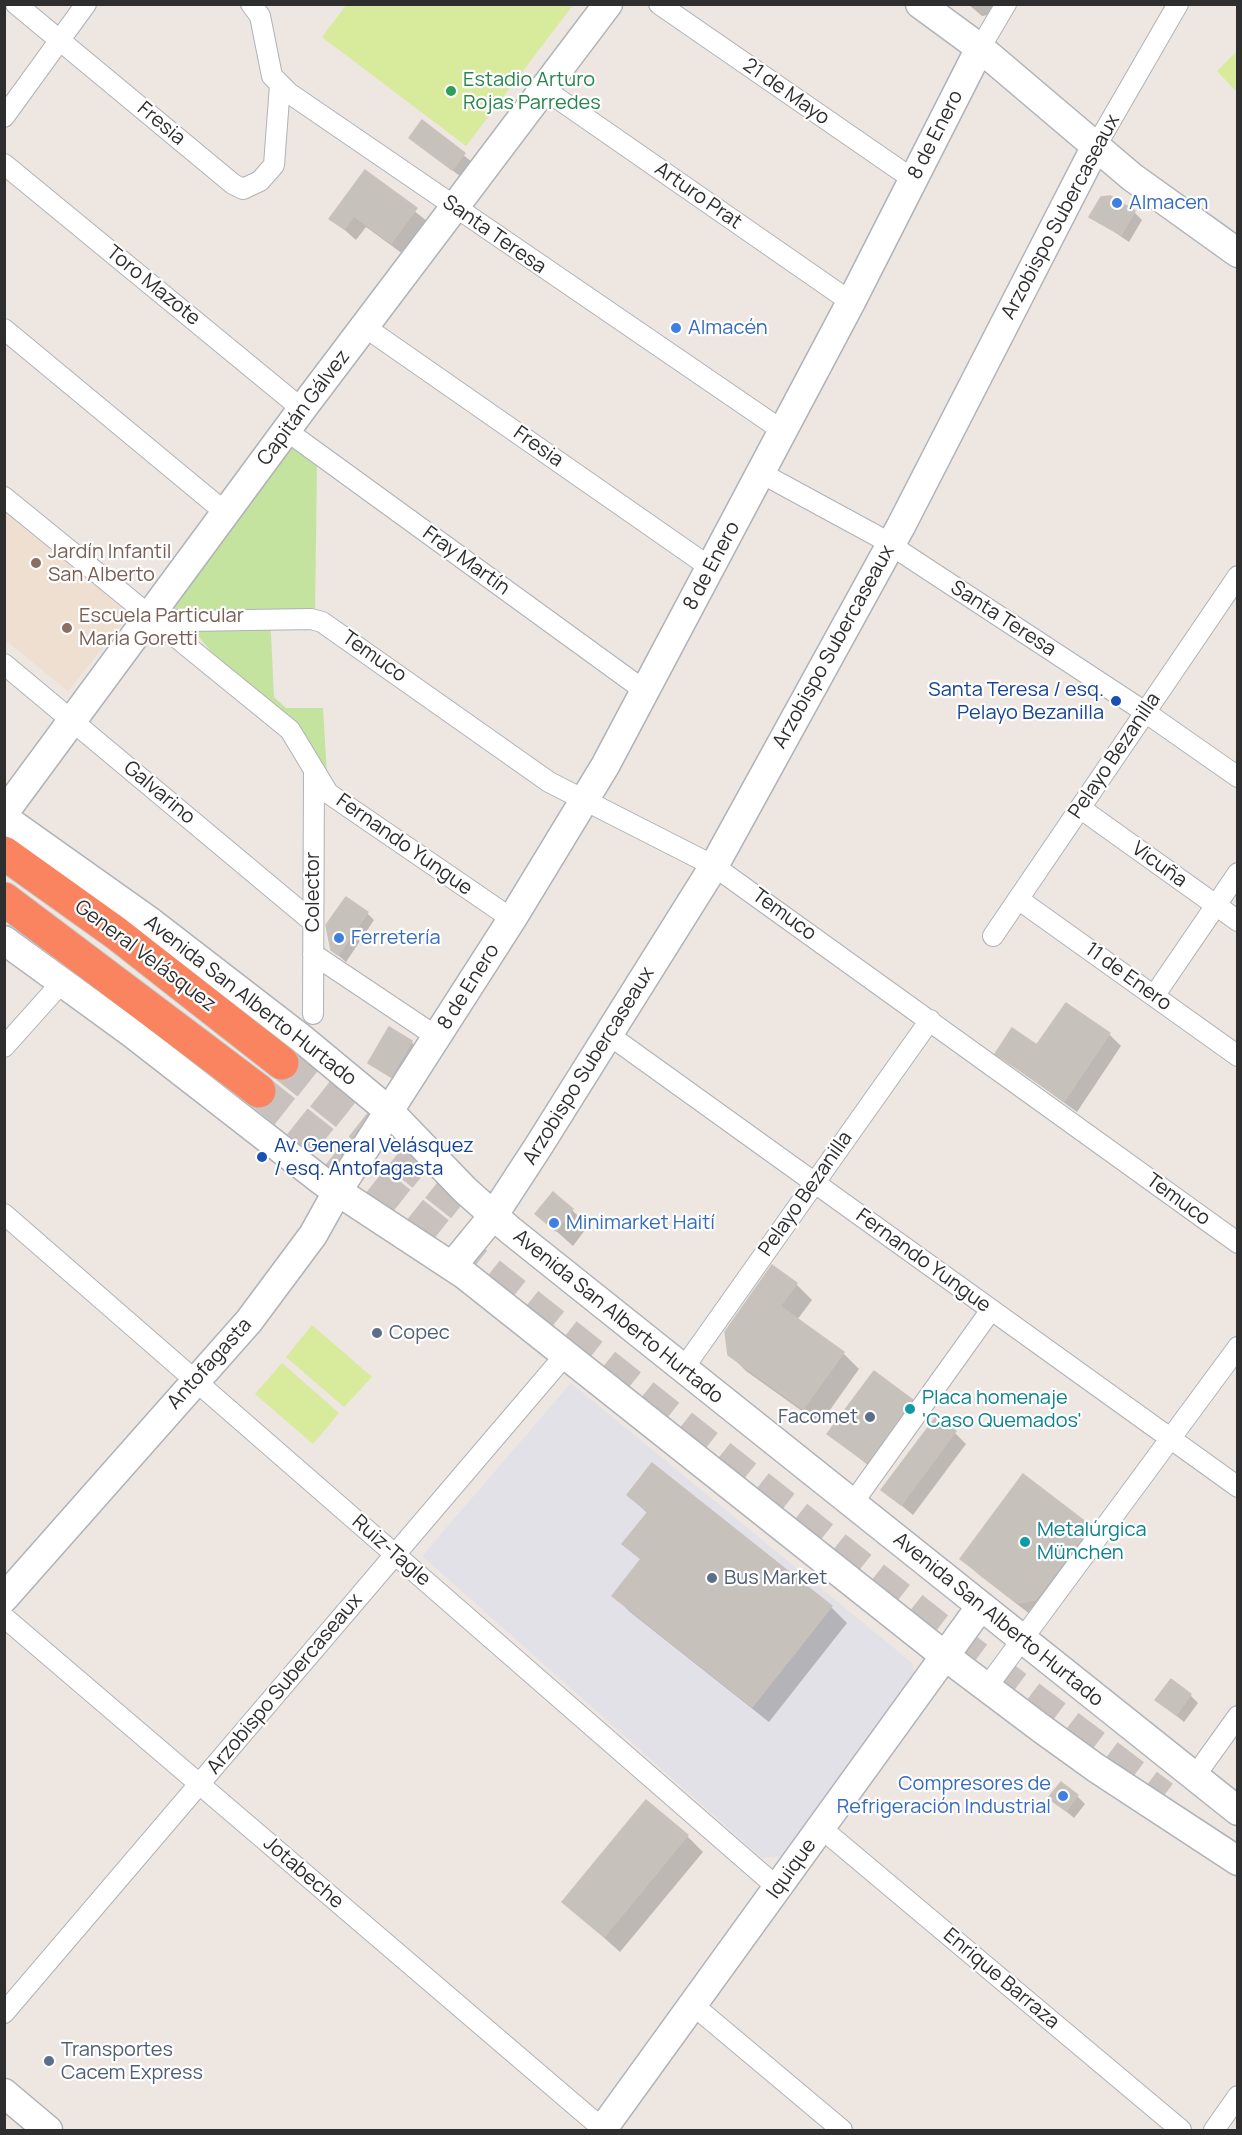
<!DOCTYPE html>
<meta charset="utf-8">
<style>
body{margin:0}
#map{position:relative;width:1242px;height:2135px;overflow:hidden;background:#eee6e1;font-family:Manrope,sans-serif}
canvas{display:block}
.frame{position:absolute;inset:0;border:6px solid #2e2e2e;pointer-events:none}
</style>
<div id="map">
<canvas width="1242" height="2135"></canvas>
<div class="frame"></div>
</div>
<script>
const ctx = document.querySelector('canvas').getContext('2d');
ctx.lineJoin = 'round';
function paint(path, color) { ctx.fillStyle = color; ctx.fill(path, 'evenodd'); }
const shape = rows => new Path2D(rows.map(r => 'M' + r).join(''));
function stroke(path, color, width, dash) { ctx.strokeStyle = color; ctx.lineWidth = width; ctx.lineCap = dash ? 'butt' : 'round'; ctx.setLineDash(dash || []); ctx.stroke(path); }
function label(font, color, halo, rows, align = 'center') {
  ctx.font = font + ' Manrope,sans-serif'; ctx.lineWidth = 4.5; ctx.setLineDash([]); ctx.textBaseline = 'middle'; ctx.strokeStyle = halo; ctx.fillStyle = color; for (const [text, x, y, turn = 0] of rows) {
    ctx.save(); ctx.translate(x, y); ctx.rotate((+turn || 0) * Math.PI / 180); ctx.textAlign = isNaN(turn) ? turn : align; if (halo) ctx.strokeText(text, 0, 0); ctx.fillText(text, 0, 0); ctx.restore();
  }
}
paint(shape([
 [571,1383,912,1663,915,1677,781,1856,762,1858,422,1556]
]), '#e1e1e7');
paint(shape([
 [5,512,130,614,68,691,5,640]
]), '#efdfd1');
paint(shape([
 [286,448,296,449,317,465,315,612,270,613,274,697,286,708,323,708,327,775,228,672,174,607]
]), '#c4e39f');
paint(shape([
 [347,4,573,4,573,5,466,146,322,37],
 [1237,51,1237,92,1217,71],
 [312,1325,372,1377,344,1407,286,1357],
 [282,1363,339,1413,313,1444,255,1394]
]), '#d8ea9c');
paint(shape([
 [968,4,996,4,989,15,982,16],
 [422,122,472,162,461,177,411,138],
 [366,172,428,222,403,254,366,227,356,240,331,218],
 [1134,212,1142,220,1129,242,1091,216],
 [367,913,374,920,346,962,332,950],
 [1066,1005,1109,1034,1121,1046,1077,1112,997,1054,1037,1047],
 [411,1042,419,1049,399,1083,370,1063],
 [572,1210,588,1226,573,1246,537,1214],
 [796,1284,812,1300,797,1320,843,1353,859,1369,820,1424,746,1371,729,1354],
 [874,1373,924,1413,879,1474,829,1434],
 [955,1433,966,1444,913,1515,883,1490],
 [652,1465,831,1607,847,1623,769,1722,630,1612,614,1596,642,1561,624,1544,648,1514,629,1495],
 [1090,1527,1106,1543,1051,1616,1035,1618,978,1574,962,1558],
 [1190,1695,1198,1703,1184,1722,1157,1700],
 [1077,1796,1085,1804,1074,1818,1050,1798],
 [687,1836,703,1852,620,1952,564,1902]
]), '#0003');
const building = shape([
 [422,120,465,153,452,170,409,138,422,120],
 [365,170,417,208,391,243,354,216,344,229,329,219,365,170],
 [1110,196,1135,211,1121,235,1089,217,1101,197,1110,196],
 [346,897,368,912,338,955,331,950,326,925,346,897],
 [1066,1003,1110,1033,1064,1101,1019,1070,1066,1003],
 [389,1027,412,1041,391,1077,368,1063,389,1027],
 [1012,1028,1037,1045,1019,1070,995,1054,1012,1028],
 [553,1192,573,1209,556,1231,535,1214,553,1192],
 [772,1265,797,1283,780,1306,844,1352,803,1409,728,1355,725,1332,772,1265],
 [874,1371,913,1400,867,1463,827,1434,874,1371],
 [936,1417,956,1431,901,1505,881,1490,936,1417],
 [652,1463,832,1606,752,1707,612,1596,641,1559,622,1544,648,1512,627,1495,652,1463],
 [1023,1474,1091,1526,1035,1600,1018,1603,960,1559,1023,1474],
 [1171,1679,1191,1694,1176,1715,1155,1700,1171,1679],
 [1061,1782,1078,1795,1066,1811,1048,1798,1061,1782],
 [646,1800,688,1835,604,1937,562,1902,646,1800]
]);
paint(building, '#c7c1bc');
stroke(building, '#cac1ba', 1.5);
stroke(shape([
 [282,1063,491,1229],
 [259,1091,935,1626,1163,1797]
]), '#c8c1bd', 33, [33, 16]);
const street = shape([
 [16,4,233,184,243,189,260,181,274,165,280,85],
 [251,4,260,16,272,76,289,93,783,431],
 [659,4,914,180],
 [980,48,1006,4],
 [544,89,851,302],
 [4,117,86,4],
 [1096,146,1178,4],
 [4,164,302,409],
 [365,327,711,568],
 [4,329,226,513],
 [287,431,645,691],
 [761,473,877,536,1145,712,1238,777],
 [4,497,290,730,328,793,512,919],
 [149,617,186,621,311,619,322,622,549,782,714,866,1238,1243],
 [4,664,313,922],
 [1080,808,1238,921],
 [1018,899,1238,1056],
 [993,936,1238,576],
 [313,954,437,1037],
 [1154,996,1238,873],
 [313,1014,314,771],
 [609,1035,1238,1487],
 [4,1047,63,981],
 [4,1214,778,1888],
 [683,1369,930,1020],
 [852,1504,991,1310],
 [4,1617,603,2129],
 [987,1687,1238,1347],
 [1195,1776,1238,1716],
 [821,1828,1181,2130],
 [693,2005,842,2130],
 [4,2013,566,1354],
 [1214,2130,1238,2096]
]);
const secondary = shape([
 [920,4,980,48,1132,177,1238,253],
 [4,813,302,409,608,4],
 [4,818,152,923,301,1038,389,1111,465,1190,510,1230,1238,1811],
 [4,940,133,1034,322,1181,465,1275,945,1656,1042,1729,1096,1768,1238,1861],
 [452,1266,493,1216,538,1147,714,866,901,526,1096,146],
 [4,1598,249,1321,313,1235,337,1192,512,919,605,766,851,302,980,48],
 [4,2093,48,2130],
 [602,2130,981,1606]
]);
const highway = shape([
 [4,853,116,933,282,1063],
 [4,899,259,1091]
]);
stroke(street, '#aeb2b9', 22);
stroke(secondary, '#aeb2b9', 31);
stroke(highway, '#c4c4c4', 35);
stroke(street, '#fff', 20);
stroke(secondary, '#fff', 28);
stroke(highway, '#fa8460', 33);
for (const [x, y, r, color] of [
 [451,91,6,"#2e9e5b"],
 [1117,203,6,"#3f7fe0"],
 [676,328,6,"#3f7fe0"],
 [36,563,6,"#8d6e63"],
 [67,628,6,"#8d6e63"],
 [1116,701,6,"#1a4fb4"],
 [339,938,6,"#3f7fe0"],
 [262,1157,6,"#1a4fb4"],
 [554,1223,6,"#3f7fe0"],
 [377,1333,6,"#5c6f8a"],
 [910,1409,6,"#0f9aa8"],
 [870,1417,6,"#5c6f8a"],
 [1025,1542,6,"#0f9aa8"],
 [712,1578,6,"#5c6f8a"],
 [1063,1796,6,"#3f7fe0"],
 [49,2061,6,"#5c6f8a"]
]) { const dot = new Path2D(); dot.arc(x, y, r, 0, 2 * Math.PI); ctx.fillStyle = color; ctx.fill(dot); stroke(dot, '#fff', 2); }
label('20px', '#27864d', '#fff', [
 ["Estadio Arturo",463,80],
 ["Rojas Parredes",463,103]
], 'left');
label('20px', '#2e2e2e', '#fff', [
 ["21 de Mayo",786,92,35],
 ["Fresia",161,124,40],
 ["8 de Enero",936,135,-63],
 ["Arturo Prat",698,196,35],
 ["Arzobispo Subercaseaux",1061,217,-62],
 ["Santa Teresa",494,235,35],
 ["Toro Mazote",153,286,39],
 ["Capitán Gálvez",304,408,-53],
 ["Fresia",538,447,35],
 ["Fray Martín",466,561,36],
 ["8 de Enero",712,566,-62],
 ["Santa Teresa",1003,619,33],
 ["Arzobispo Subercaseaux",834,647,-61],
 ["Temuco",374,657,35],
 ["Pelayo Bezanilla",1115,756,-56],
 ["Galvarino",159,793,40],
 ["Fernando Yungue",404,845,35],
 ["Vicuña",1159,865,36],
 ["Colector",313,892,-90],
 ["Temuco",784,915,36],
 ["General Velásquez",145,956,37],
 ["11 de Enero",1128,977,36],
 ["8 de Enero",469,987,-58],
 ["Avenida San Alberto Hurtado",250,1001,38],
 ["Arzobispo Subercaseaux",589,1066,-58],
 ["Pelayo Bezanilla",806,1194,-55],
 ["Temuco",1178,1200,36],
 ["Fernando Yungue",923,1261,36],
 ["Avenida San Alberto Hurtado",618,1317,39],
 ["Antofagasta",210,1364,-48],
 ["Ruiz-Tagle",391,1551,41],
 ["Avenida San Alberto Hurtado",998,1620,39],
 ["Arzobispo Subercaseaux",285,1684,-50],
 ["Iquique",792,1869,-54],
 ["Jotabeche",303,1873,41],
 ["Enrique Barraza",1001,1979,40]
]);
label('20px', '#366cbe', '#fff', [
 ["Almacen",1129,203],
 ["Almacén",688,328],
 ["Ferretería",351,938],
 ["Minimarket Haití",566,1223],
 ["Compresores de",1051,1784,"right"],
 ["Refrigeración Industrial",1051,1807,"right"]
], 'left');
label('20px', '#785e54', '#fff', [
 ["Jardín Infantil",48,552],
 ["San Alberto",48,575],
 ["Escuela Particular",79,616],
 ["Maria Goretti",79,639]
], 'left');
label('20px', '#164399', '#fff', [
 ["Santa Teresa / esq.",1104,690],
 ["Pelayo Bezanilla",1104,713],
 ["Av. General Velásquez",274,1146,"left"],
 ["/ esq. Antofagasta",274,1169,"left"]
], 'right');
label('20px', '#4e5e75', '#fff', [
 ["Copec",389,1333],
 ["Facomet",858,1417,"right"],
 ["Bus Market",724,1578],
 ["Transportes",61,2050],
 ["Cacem Express",61,2073]
], 'left');
label('20px', '#0d838f', '#fff', [
 ["Placa homenaje",922,1398],
 ["'Caso Quemados'",922,1421],
 ["Metalúrgica",1037,1530],
 ["München",1037,1553]
], 'left');
</script>
